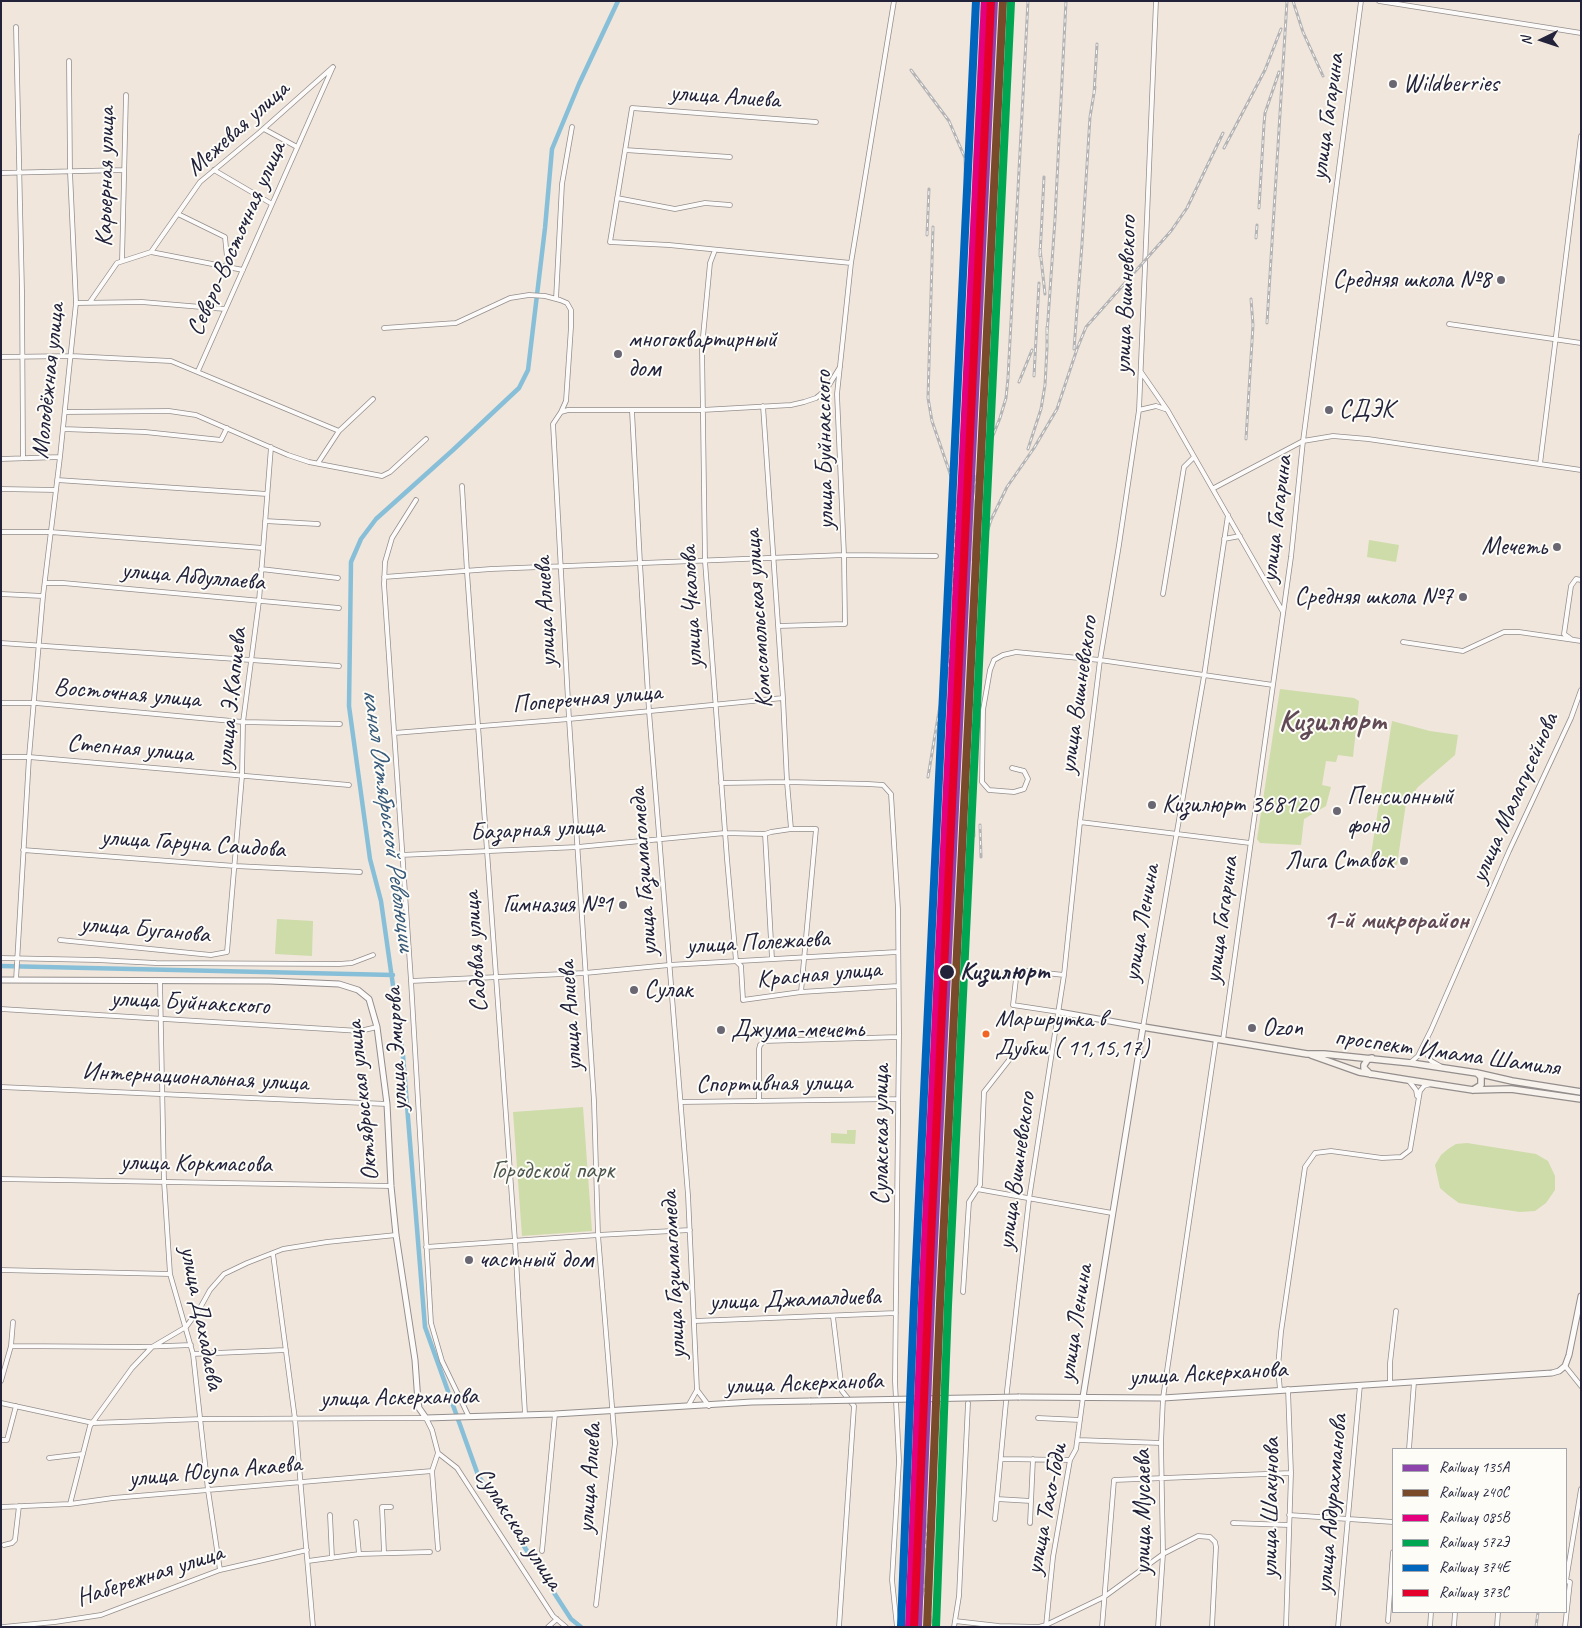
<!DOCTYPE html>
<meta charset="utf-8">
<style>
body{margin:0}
#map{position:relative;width:1582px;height:1628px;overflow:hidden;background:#f0e6dc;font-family:Caveat,sans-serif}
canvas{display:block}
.frame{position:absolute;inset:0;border:2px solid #22223b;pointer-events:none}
.legend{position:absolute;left:1392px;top:1448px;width:175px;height:165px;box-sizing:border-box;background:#fdfcf7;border:1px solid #a5a5ac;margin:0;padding:6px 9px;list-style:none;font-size:15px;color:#22223b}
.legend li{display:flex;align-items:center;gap:10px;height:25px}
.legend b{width:25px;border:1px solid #a5a5ac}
.north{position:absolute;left:1517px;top:15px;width:50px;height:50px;-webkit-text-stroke:4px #fdfcf7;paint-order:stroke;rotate:266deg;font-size:14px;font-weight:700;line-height:20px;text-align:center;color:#22223b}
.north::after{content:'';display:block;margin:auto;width:18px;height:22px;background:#22223b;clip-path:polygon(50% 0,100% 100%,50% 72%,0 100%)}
</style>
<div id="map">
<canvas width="1582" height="1628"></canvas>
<div class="frame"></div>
<ul class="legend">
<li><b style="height:6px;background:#8e44ad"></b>Railway 135А</li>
<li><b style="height:6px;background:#7a4b2a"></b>Railway 240С</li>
<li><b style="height:6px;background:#e5007d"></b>Railway 085В</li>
<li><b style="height:6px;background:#00a651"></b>Railway 572Э</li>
<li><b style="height:6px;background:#0065bd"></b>Railway 374Е</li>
<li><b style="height:6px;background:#e4002b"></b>Railway 373C</li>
</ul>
<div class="north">N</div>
</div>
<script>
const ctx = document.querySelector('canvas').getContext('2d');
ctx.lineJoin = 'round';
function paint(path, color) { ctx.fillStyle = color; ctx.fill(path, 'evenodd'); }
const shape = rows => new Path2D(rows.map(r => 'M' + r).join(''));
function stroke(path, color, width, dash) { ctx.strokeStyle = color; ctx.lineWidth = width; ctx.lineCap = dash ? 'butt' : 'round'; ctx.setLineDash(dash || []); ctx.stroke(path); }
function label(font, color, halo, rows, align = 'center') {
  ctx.font = font + ' Caveat,sans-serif'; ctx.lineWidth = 4; ctx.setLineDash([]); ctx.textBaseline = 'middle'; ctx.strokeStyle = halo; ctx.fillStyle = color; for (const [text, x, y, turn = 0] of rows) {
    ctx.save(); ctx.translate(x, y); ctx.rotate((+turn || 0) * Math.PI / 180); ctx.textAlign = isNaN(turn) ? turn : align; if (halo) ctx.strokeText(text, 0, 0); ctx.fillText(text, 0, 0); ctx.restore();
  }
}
paint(shape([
 [1369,540,1399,545,1396,562,1367,557],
 [1280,689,1354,698,1359,701,1353,757,1338,755,1336,762,1326,761,1322,785,1331,787,1326,806,1304,819,1301,845,1260,843,1257,839],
 [1392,721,1430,731,1458,735,1455,755,1418,787,1406,803,1397,865,1370,861],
 [277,919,313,921,312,956,275,954],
 [583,1107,592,1231,522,1236,513,1112],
 [847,1130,856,1130,855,1144,831,1143,831,1133,847,1134],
 [1467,1143,1536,1154,1548,1161,1555,1176,1555,1190,1546,1203,1535,1211,1520,1212,1459,1203,1448,1195,1440,1188,1435,1165,1441,1155,1448,1149,1456,1144]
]), '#cddca8');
stroke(shape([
 [1,966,393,975],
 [581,1627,571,1619,478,1475,425,1327,403,1056,381,901,370,859,349,706,351,562,361,539,376,519,453,450,519,388,528,370,545,228,552,149,579,84,618,1]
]), '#88bfd8', 4.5);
const minor = shape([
 [1379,1,1581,33],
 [16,27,22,291,23,458],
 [816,122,632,108,610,242,669,245,851,263],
 [264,129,297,147],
 [625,150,730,157],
 [214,170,272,204],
 [1,173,123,170],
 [617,198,675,209,705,203,730,205],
 [178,214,225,237,228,268],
 [715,250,710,263,702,347,705,561,727,859,736,961,741,966,743,1000,801,992,898,986],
 [151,252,243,270],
 [122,261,126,95],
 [556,299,562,184,572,127],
 [90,302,117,263,151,252,200,182,260,132,333,67],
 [76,303,142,302,225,309],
 [1449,324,1581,343],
 [384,328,456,323,510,298,529,295,545,296,560,300,567,303,571,310,571,327,566,401,561,412],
 [1,357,71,356,171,361,339,431],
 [198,371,332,69],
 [1141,372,1168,411,1283,612],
 [763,406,783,698,787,782,791,829],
 [1139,410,1156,406,1165,409],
 [632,411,640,563,649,711,688,1195,697,1390,688,1406],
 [65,412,169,411,196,415,288,455,309,462,382,476,390,472,426,439],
 [63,429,145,432,221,440,227,428],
 [1,459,60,457],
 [318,463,339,431,373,399],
 [1540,464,1581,136],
 [57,480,267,494],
 [462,486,467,572,515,1241,525,1414],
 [1214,488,1303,441,1333,436,1368,439,1581,470],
 [1,489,56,490],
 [416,500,392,538,385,562,384,584,411,981,431,1323,442,1361,469,1417],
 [265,521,318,524],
 [1,532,50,532,263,548],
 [1224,539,1240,536],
 [261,569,338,578],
 [384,577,491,569,844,555,936,556],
 [45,583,63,583,339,608],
 [1,594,43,596],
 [1163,594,1184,467,1194,457],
 [778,626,845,624,844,555,837,394,851,263,894,1],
 [1571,639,1564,634,1570,593,1571,586,1576,579,1581,580],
 [1403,642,1463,651,1504,632,1519,632,1581,641],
 [1,643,339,666],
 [1,703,36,703,243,722,340,724],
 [394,733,569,719,783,698],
 [1,757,29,757,349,785],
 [1012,768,1024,771,1028,779,1024,789,1014,792,989,790,982,782,983,710,990,670,994,660,1003,655,1016,652,1100,660,1273,685],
 [721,783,787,782,868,784,883,785,891,794,898,909,899,1034,895,1381,899,1461,892,1580,897,1627],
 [1080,822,1250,843],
 [23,850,235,866,360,872],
 [401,855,578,847,725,833,765,834],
 [60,940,211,955,227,952,242,776,243,722,259,601,271,447],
 [1,958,97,960,156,963,339,964,352,963,373,955],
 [772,959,765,834,771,832,791,829,816,829,801,992],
 [16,980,29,757,43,596,60,457,76,303,70,172,69,61],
 [160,981,164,1181,170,1274,193,1354,208,1490,220,1570],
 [411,981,585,973,669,965,897,952],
 [1,1009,360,1031,377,1027],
 [1059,1012,1013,1005,1017,970,1064,975],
 [1143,1027,1204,676,1228,515],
 [1223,1040,1291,557,1303,441,1361,1],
 [1428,1040,1427,1046,1428,1056,1431,1061,1440,1066],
 [1411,1062,1418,1056,1431,1030,1509,851,1571,718,1581,690],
 [1409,1081,1416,1090,1417,1096],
 [1,1087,387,1104],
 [759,1101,759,1049,760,1045,764,1041,899,1037],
 [681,1102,898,1099],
 [1,1179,391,1186],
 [977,1189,1112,1213],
 [426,1247,598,1235,690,1230],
 [273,1254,295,1419,313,1627],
 [1,1270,170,1274],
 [963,1292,969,1202,980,1185,984,1092,1013,1055],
 [833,1317,842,1391,854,1406,839,1627],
 [695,1321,896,1313],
 [11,1346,13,1322],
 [193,1354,286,1350],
 [1565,1366,1581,1386],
 [1,1381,11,1346,140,1347,191,1345],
 [1390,1382,1390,1363,1396,1311],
 [697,1390,709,1406],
 [1280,1390,1278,1367,1281,1332,1305,1167,1315,1153,1331,1151,1382,1158,1401,1157,1410,1150,1420,1091,1424,1086,1430,1084],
 [1,1403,93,1423,202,1419,426,1418,432,1430,438,1453,432,1471,438,1549],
 [1038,1418,1080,1420],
 [1,1440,7,1440,16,1406],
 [1078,1440,1161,1443],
 [1409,1449,1414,1382],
 [438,1453,457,1468,553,1616,566,1627],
 [49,1458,83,1454],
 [1001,1459,1070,1460],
 [997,1499,1031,1501],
 [70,1504,90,1426,132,1368,152,1347,186,1327,200,1308,210,1290,224,1274,247,1263,283,1249,327,1242,396,1235],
 [1,1507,70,1504,113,1498,432,1471],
 [330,1515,332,1558],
 [1289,1515,1393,1522],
 [995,1519,1007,1391,1029,1199,1064,975,1080,822,1100,660,1119,545,1139,410,1156,1],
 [356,1522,359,1554],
 [1030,1523,1033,1459],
 [1233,1523,1289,1525],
 [4,1545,12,1543,15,1540,19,1506],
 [542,1551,555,1414],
 [384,1552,382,1507,391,1507],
 [308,1561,359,1554,430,1552],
 [596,1605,615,1443,598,1235,594,1101,569,719,553,424,561,412,568,410,702,410,791,405,804,402,816,398,826,390,840,367],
 [955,1621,999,1626,1039,1627,1046,1625,1104,1597,1163,1554,1198,1536,1210,1537,1215,1542,1216,1547,1212,1627],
 [1388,1621,1393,1552],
 [1046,1626,1053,1557,1070,1460,1076,1449,1083,1397],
 [3,1627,55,1622,101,1615,220,1570,307,1550],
 [548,1627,557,1619],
 [954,1627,959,1596,968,1403],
 [1102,1627,1114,1480,1291,1473],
 [1158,1627,1163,1554,1161,1443,1163,1398,1216,1039],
 [1286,1627,1291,1473,1288,1389],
 [1338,1627,1360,1385],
 [1430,1627,1431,1612],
 [1454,1627,1455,1612],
 [1497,1627,1498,1612],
 [1565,1627,1570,1582,1566,1581,1581,1489]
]);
const tertiary = shape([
 [1,980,270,981,339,984,358,990,369,999,377,1027,387,1104,391,1186,396,1235,415,1360,418,1402,419,1408,426,1418,555,1414,752,1402,810,1401],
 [1059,1012,1143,1027,1083,1397],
 [1019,1397,1163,1398,1552,1373,1559,1371,1565,1366,1569,1355,1581,1296]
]);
const secondary = shape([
 [1143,1027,1307,1054,1324,1054,1411,1063,1477,1073,1512,1081,1581,1092],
 [1311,1055,1359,1072,1408,1080,1473,1090,1511,1089,1581,1099],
 [1370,1074,1364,1068,1364,1065,1368,1059,1372,1058],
 [1473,1090,1481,1085,1481,1077,1477,1073]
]);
stroke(minor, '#938e8d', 5.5);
stroke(tertiary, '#938e8d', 7);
stroke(secondary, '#938e8d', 8);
stroke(minor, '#fdfbfa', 4);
stroke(tertiary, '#fdfbfa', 5);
stroke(secondary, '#f7f2ec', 5.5);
const rail = shape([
 [974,1,975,24],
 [1293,1,1303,32,1323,76],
 [911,70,949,121,965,158,966,211,959,404,953,471],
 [1094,94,1097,44],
 [1224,148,1265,70,1281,29],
 [973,194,982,1],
 [1259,208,1264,124,1265,113,1279,72],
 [927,235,929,189],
 [1256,238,1257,225],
 [1040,249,1045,294],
 [1040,256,1044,177],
 [1267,323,1287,1],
 [1047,334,1055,219,1066,1],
 [1074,349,1082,244,1090,117,1095,87],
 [1034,376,1039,283],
 [1019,382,1032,350],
 [1246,439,1253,325,1251,299],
 [1028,449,1041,409,1045,385,1047,348,1047,327],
 [970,509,976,478,1000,418,1006,398,1008,378,1028,1],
 [973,560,976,500],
 [972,609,977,564,991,520,1007,487,1034,448,1057,409,1077,349,1086,327,1171,231,1187,208,1223,133],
 [971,760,974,836],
 [928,777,939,711,948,670,951,643,956,505,953,482,932,421,928,398,933,227],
 [980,825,981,857],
 [922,1532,923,1568,929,1511],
 [923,1568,924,1590,928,1611,934,1627],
 [1536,1627,1538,1612]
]);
stroke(rail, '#b4b3b5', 3);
stroke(rail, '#fdfcf7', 1, [4]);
const tertiaryBridge = shape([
 [810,1401,1019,1397]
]);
stroke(tertiaryBridge, '#938e8d', 7, []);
stroke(tertiaryBridge, '#fdfbfa', 5);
stroke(shape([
 [918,1627,931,1304,994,1]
]), '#8e44ad', 8);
stroke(shape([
 [927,1627,940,1304,1003,1]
]), '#7a4b2a', 8);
stroke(shape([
 [909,1627,922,1304,985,1]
]), '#e5007d', 8);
stroke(shape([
 [936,1627,948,1305,1011,2]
]), '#00a651', 8);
stroke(shape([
 [901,1626,914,1303,976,1]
]), '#0065bd', 8);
stroke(shape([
 [914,1627,932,1217,991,1]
]), '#e4002b', 8);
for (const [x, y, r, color] of [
 [1393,84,5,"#6a6773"],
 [1501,280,5,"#6a6773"],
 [618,354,5,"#6a6773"],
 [1329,410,5,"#6a6773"],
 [1557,547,5,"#6a6773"],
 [1463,597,5,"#6a6773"],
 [1152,805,5,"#6a6773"],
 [1337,811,5,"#6a6773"],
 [1404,861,5,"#6a6773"],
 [623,905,5,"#6a6773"],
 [947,972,8,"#22223b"],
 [634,990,5,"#6a6773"],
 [1252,1028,5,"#6a6773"],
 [721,1030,5,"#6a6773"],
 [986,1034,4.5,"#f26522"],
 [469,1260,5,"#6a6773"]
]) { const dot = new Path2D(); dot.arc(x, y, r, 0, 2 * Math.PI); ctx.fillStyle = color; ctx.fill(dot); stroke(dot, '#fdfcf7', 2); }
label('24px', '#22223b', '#fdfcf7', [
 ["Маршрутка в",995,1020],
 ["Дубки ( 11,15,17)",995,1049]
], 'left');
label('25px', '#22223b', '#fdfcf7', [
 ["Wildberries",1403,84],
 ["Средняя школа №8",1491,280,"right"],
 ["многоквартирный",628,340],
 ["дом",628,369],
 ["СДЭК",1339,410],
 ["Мечеть",1547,547,"right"],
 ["Средняя школа №7",1453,597,"right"],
 ["Пенсионный",1347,797],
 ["фонд",1347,826],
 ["Кизилюрт 368120",1162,805],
 ["Лига Ставок",1394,861,"right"],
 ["Гимназия №1",613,905,"right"],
 ["Сулак",644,990],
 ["Ozon",1262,1028],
 ["Джума-мечеть",731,1030],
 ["частный дом",479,1260]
], 'left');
label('25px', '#22223b', '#fdfcf7', [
 ["улица Алиева",725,97,4],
 ["улица Гагарина",1328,117,-82],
 ["Межевая улица",238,129,-42],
 ["Карьерная улица",106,177,-89],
 ["Северо-Восточная улица",237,239,-66],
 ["улица Вишневского",1126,295,-88],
 ["Молодёжная улица",49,381,-84],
 ["улица Буйнакского",825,450,-91],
 ["улица Гагарина",1277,519,-83],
 ["улица Абдуллаева",193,577,5],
 ["улица Чкалова",692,607,-93],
 ["улица Алиева",546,612,-93],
 ["Комсомольская улица",759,619,-94],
 ["Восточная улица",127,694,5],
 ["улица Вишневского",1079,695,-82],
 ["улица Э.Капиева",232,698,-84],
 ["Поперечная улица",587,699,-5],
 ["Степная улица",130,749,5],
 ["улица Малагусейнова",1515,798,-66],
 ["Базарная улица",537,830,-3],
 ["улица Гаруна Саидова",193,844,4],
 ["улица Газимагомеда",644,872,-94],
 ["улица Гагарина",1222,920,-82],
 ["улица Ленина",1142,923,-80],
 ["улица Буганова",145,930,5],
 ["улица Полежаева",758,943,-3],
 ["Садовая улица",476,952,-94],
 ["Красная улица",819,975,-5],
 ["улица Буйнакского",190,1003,3],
 ["улица Алиева",571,1016,-94],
 ["улица Эмирова",397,1049,-93],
 ["проспект Имама Шамиля",1447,1053,8],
 ["Интернациональная улица",195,1078,3],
 ["Спортивная улица",774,1084,-1],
 ["Октябрьская улица",363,1101,-96],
 ["Сулакская улица",881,1135,-90],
 ["улица Коркмасова",196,1164,1],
 ["улица Вишневского",1017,1171,-82],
 ["улица Газимагомеда",674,1275,-93],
 ["улица Джамалдиева",795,1300,-2],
 ["улица Дахадаева",201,1318,79],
 ["улица Ленина",1076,1323,-81],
 ["улица Аскерханова",1208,1374,-3],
 ["улица Аскерханова",804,1384,-2],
 ["улица Аскерханова",399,1398,-1],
 ["улица Юсупа Акаева",215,1472,-5],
 ["улица Алиева",590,1478,-86],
 ["улица Абдурахманова",1332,1504,-85],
 ["улица Шакунова",1271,1508,-89],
 ["улица Тахо-Годи",1047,1509,-79],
 ["улица Мусаева",1143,1512,-90],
 ["Сулакская улица",518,1529,57],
 ["Набережная улица",150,1576,-18]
]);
label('bold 25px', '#22223b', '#fdfcf7', [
 ["Кизилюрт",960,972]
], 'left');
label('25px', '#4d574f', '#fdfcf7', [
 ["Городской парк",553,1171]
]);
label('italic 26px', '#395a79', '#fdfcf7', [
 ["канал Октябрьской Революции",388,820,82]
]);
label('bold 26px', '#614a55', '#fdfcf7', [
 ["1-й микрорайон",1396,921]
]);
label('bold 30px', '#614a55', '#fdfcf7', [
 ["Кизилюрт",1332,722]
]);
</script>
